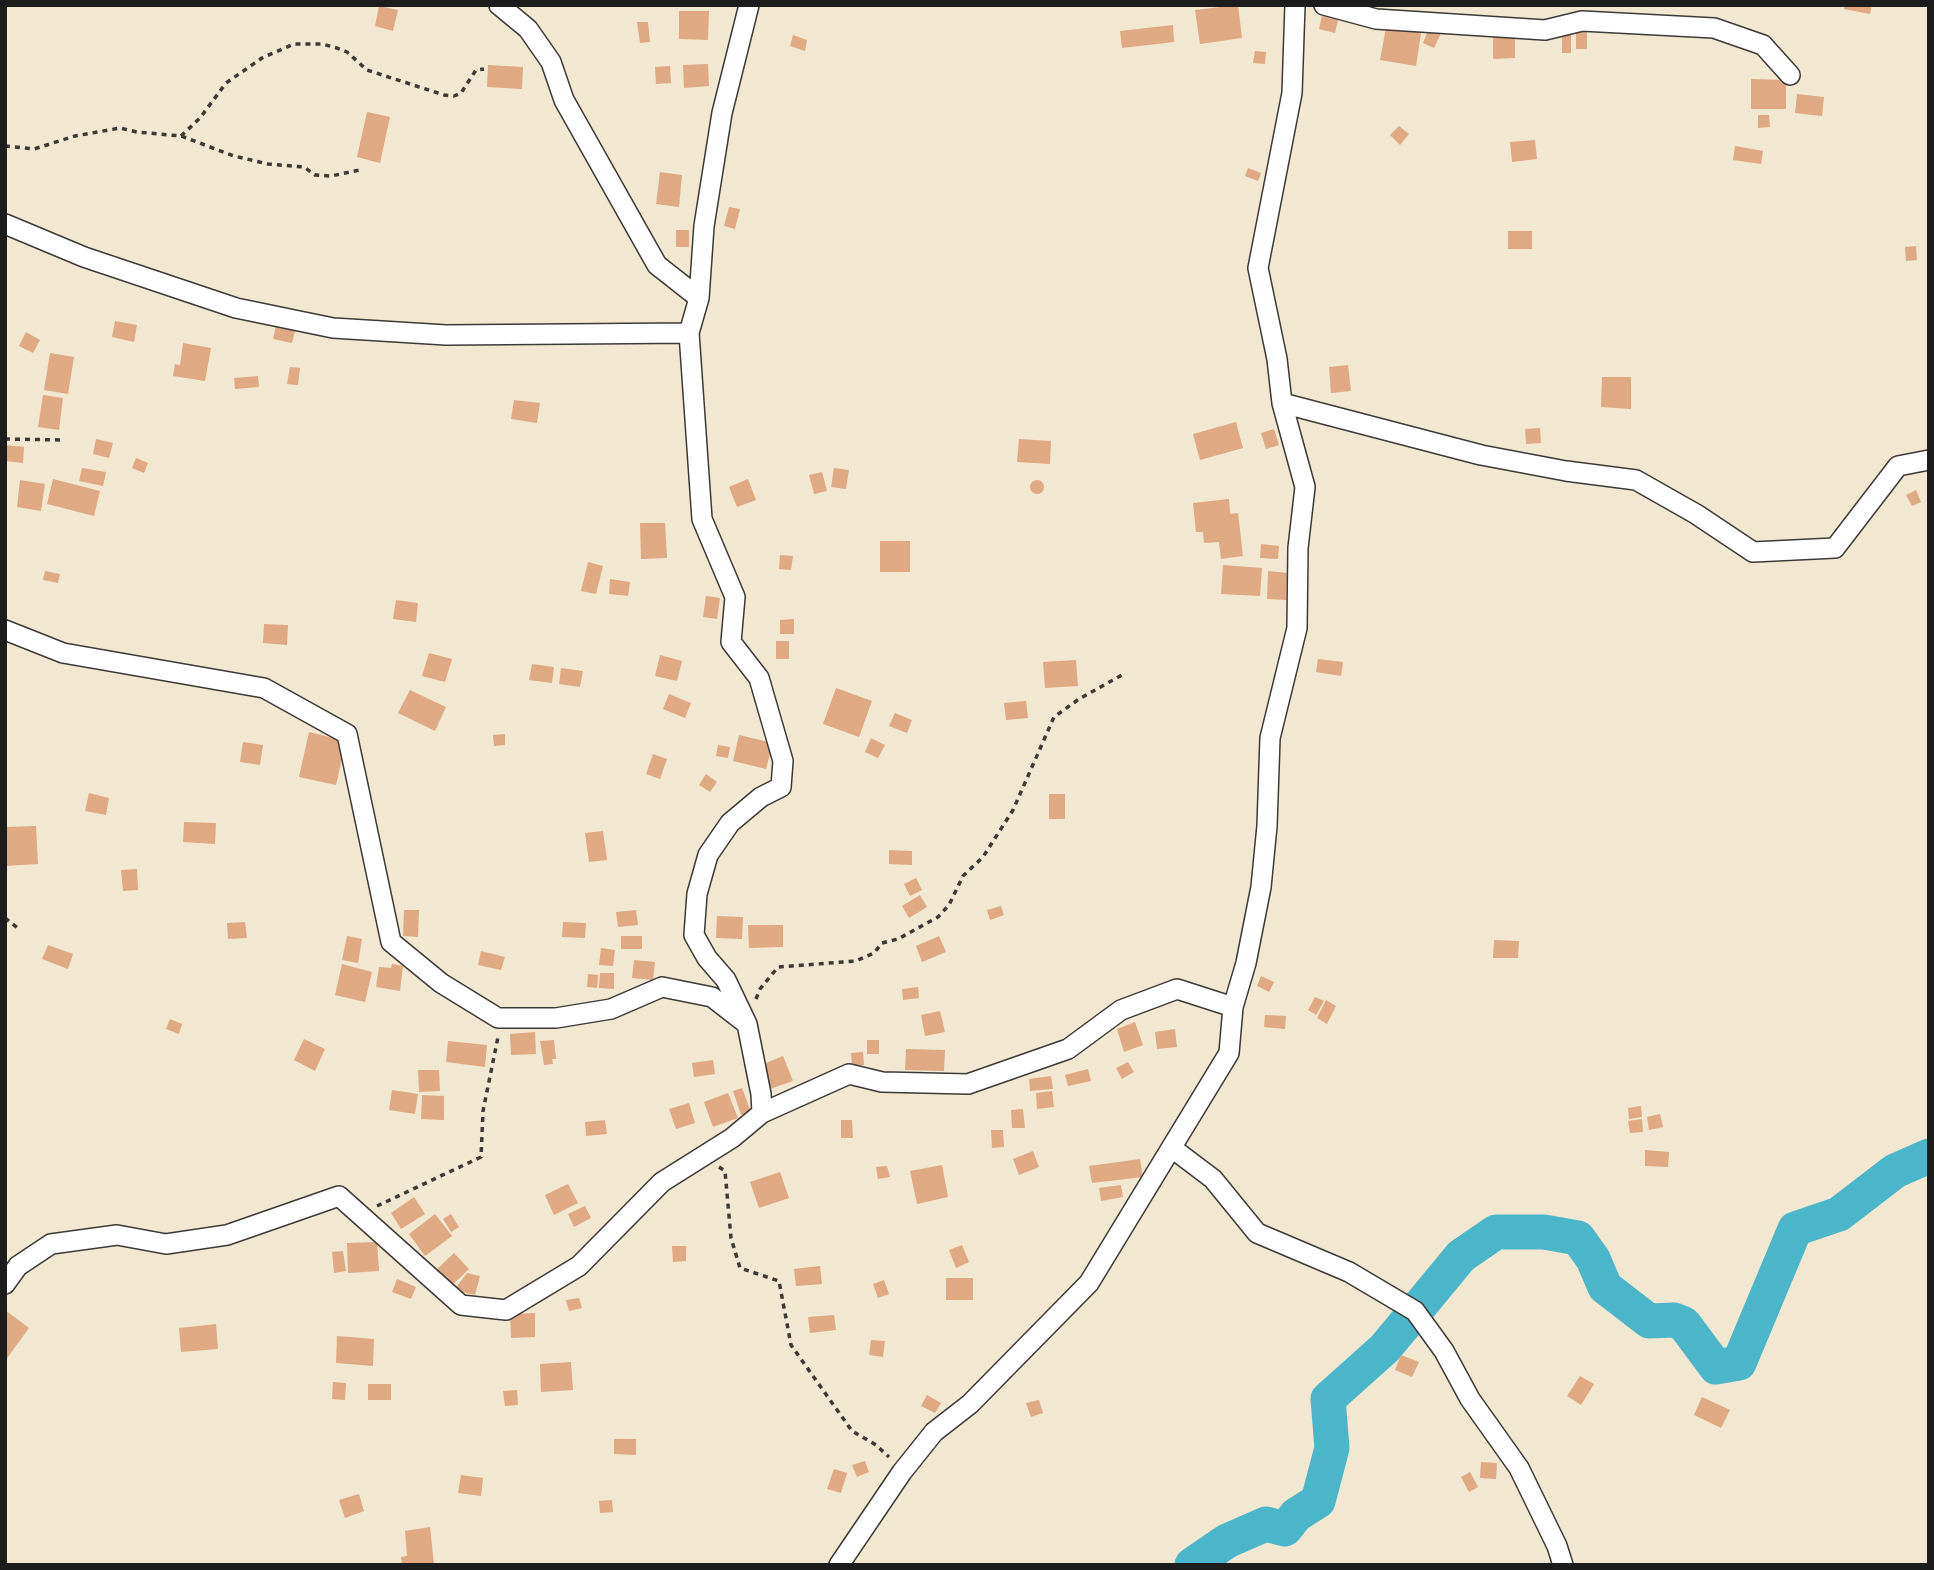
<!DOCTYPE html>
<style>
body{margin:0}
#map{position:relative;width:1934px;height:1570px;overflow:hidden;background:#f2e7d0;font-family:Mali,sans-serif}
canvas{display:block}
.frame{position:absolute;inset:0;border:7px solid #1c1c1c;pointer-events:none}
</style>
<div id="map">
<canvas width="1934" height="1570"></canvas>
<div class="frame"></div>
</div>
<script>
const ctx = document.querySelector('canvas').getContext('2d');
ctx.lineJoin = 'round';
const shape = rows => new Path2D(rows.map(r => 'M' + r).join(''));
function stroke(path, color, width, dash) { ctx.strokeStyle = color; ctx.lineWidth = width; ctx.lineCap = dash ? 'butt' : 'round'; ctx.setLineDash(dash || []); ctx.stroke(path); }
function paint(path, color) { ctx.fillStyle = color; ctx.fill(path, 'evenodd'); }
stroke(shape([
 [1192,1565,1227,1541,1266,1524,1285,1529,1296,1515,1318,1501,1332,1448,1328,1399,1385,1348,1461,1256,1496,1232,1544,1232,1578,1238,1593,1259,1605,1287,1649,1321,1674,1320,1684,1324,1716,1367,1739,1363,1795,1229,1839,1214,1895,1171,1929,1156]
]), '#4bb6c9', 35);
paint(shape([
 [1238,5,1242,38,1200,44,1195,10],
 [1845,5,1872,5,1870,14,1844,9],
 [379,6,398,10,393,31,375,26],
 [679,11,709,11,708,40,679,39],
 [1322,16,1338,20,1335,33,1319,29],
 [637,22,648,22,650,42,640,43],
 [1387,22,1422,27,1416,66,1380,60],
 [1173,25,1174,42,1122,48,1120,31],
 [1429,28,1441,33,1434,48,1423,43],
 [1576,31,1587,31,1587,49,1576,49],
 [793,35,807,40,805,51,790,46],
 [1562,35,1571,35,1571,53,1562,53],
 [1493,36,1515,36,1515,58,1493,59],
 [1255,51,1266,52,1265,64,1253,63],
 [708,64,709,86,684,88,683,65],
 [488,65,523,67,522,89,487,87],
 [670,66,671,83,656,84,655,67],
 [1751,79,1786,80,1786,109,1751,109],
 [1797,94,1824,97,1822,116,1795,113],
 [367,112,390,117,380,163,357,157],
 [1758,115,1769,115,1770,127,1758,128],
 [1399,126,1409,134,1400,145,1390,135],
 [1535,140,1537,159,1512,162,1510,142],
 [1735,146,1763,151,1761,164,1733,160],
 [1248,168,1261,173,1258,181,1245,176],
 [660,172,682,175,679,207,656,204],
 [729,207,740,209,735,229,724,226],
 [676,230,689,230,689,247,676,247],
 [1508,231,1532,231,1532,249,1508,249],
 [1916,246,1917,260,1906,261,1905,247],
 [115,321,137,325,134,342,112,337],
 [276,326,295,331,292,343,273,339],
 [26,332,40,340,33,353,19,346],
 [183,343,211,348,205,381,173,376,175,364,180,365],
 [50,353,74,357,68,394,44,390],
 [1348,365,1351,391,1331,393,1329,367],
 [290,367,300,368,298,385,287,384],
 [258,376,259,387,235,389,234,378],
 [1602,377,1631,377,1631,409,1601,407],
 [43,395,63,398,59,430,38,427],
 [514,400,540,403,537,423,511,419],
 [1236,422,1243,448,1200,460,1193,434],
 [1540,428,1541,443,1526,444,1525,429],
 [1274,429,1279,445,1266,449,1261,433],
 [96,439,113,443,109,458,93,454],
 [1019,439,1051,441,1050,464,1017,462],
 [5,445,24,447,23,463,5,461],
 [136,458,148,463,144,473,132,468],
 [82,468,106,472,103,486,79,481],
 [834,468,849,470,846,489,831,487],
 [822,472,827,491,814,494,809,475],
 [53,479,100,491,94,516,47,504],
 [748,479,756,500,737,507,729,487],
 [20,480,45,484,41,511,17,507],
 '1030 487a7 7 0 1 1 14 0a7 7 0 1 1-14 0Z',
 [1916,490,1921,502,1912,506,1906,495],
 [1229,499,1230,514,1238,513,1243,556,1221,559,1219,542,1204,543,1203,532,1196,532,1193,503],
 [640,523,665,523,667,558,641,559],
 [880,541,910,541,910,572,880,572],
 [1261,544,1279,546,1278,559,1260,558],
 [780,555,793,556,791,570,779,569],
 [588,562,603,566,596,594,581,591],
 [1223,565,1262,568,1260,596,1221,594],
 [45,571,60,574,58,583,43,580],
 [1268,571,1287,573,1286,600,1267,599],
 [610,579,630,582,628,596,609,594],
 [706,596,720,598,717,619,703,617],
 [396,600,418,603,416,622,393,619],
 [794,619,794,634,780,634,780,620],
 [264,624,288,625,287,645,263,643],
 [776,641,789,641,789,659,776,659],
 [429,653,452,659,445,682,422,676],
 [660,655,682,661,677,681,655,676],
 [1318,659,1343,662,1341,676,1316,672],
 [1076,660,1078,686,1045,688,1043,662],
 [532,664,554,667,552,683,529,680],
 [561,668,583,671,580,687,559,684],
 [836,688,872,701,859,737,823,724],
 [410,690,446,707,435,731,398,713],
 [669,694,691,703,685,718,663,709],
 [1026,701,1028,718,1006,720,1004,703],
 [895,713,912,720,907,733,889,726],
 [309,732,346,741,336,785,299,777],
 [505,734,505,745,494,746,493,735],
 [739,735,773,743,766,769,733,761],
 [871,738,885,745,878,758,865,752],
 [243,742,263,745,260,765,240,762],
 [718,745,730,747,728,758,716,756],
 [653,754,667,759,660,779,646,774],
 [706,774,717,782,710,792,699,785],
 [89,793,109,798,106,815,85,811],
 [1049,794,1065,794,1065,819,1049,819],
 [184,822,216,823,215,844,183,842],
 [36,826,38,864,5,866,5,827],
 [603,831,607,860,589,862,585,833],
 [889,850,912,851,912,865,889,864],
 [137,869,138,890,123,891,121,870],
 [916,878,922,890,910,896,904,884],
 [920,895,927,907,909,918,902,906],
 [1001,906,1004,915,990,920,987,910],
 [404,910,419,910,418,937,403,936],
 [636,910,638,925,618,927,616,912],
 [717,916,743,917,742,939,716,938],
 [245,922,247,938,228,939,227,923],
 [563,922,586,923,585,938,562,937],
 [748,925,783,925,783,947,749,948],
 [347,936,362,939,358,963,342,960],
 [621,936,642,936,642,949,621,949],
 [939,936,946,952,922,962,916,946],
 [1494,940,1519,941,1518,958,1493,958],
 [48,945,73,954,68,969,42,959],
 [601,948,615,950,613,966,599,965],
 [481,951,505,957,501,970,478,965],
 [634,960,655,962,653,980,632,978],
 [342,964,372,972,365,1002,335,995],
 [392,964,403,966,400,991,376,987,379,967,391,968],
 [600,973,614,973,614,989,599,988],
 [588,974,598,975,597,988,587,987],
 [1261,976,1274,982,1269,992,1257,986],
 [918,987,919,998,903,1000,902,989],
 [1315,997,1324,1001,1316,1015,1308,1010],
 [1326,1000,1336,1006,1327,1024,1317,1018],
 [940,1011,945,1032,925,1036,921,1015],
 [1265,1015,1286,1016,1285,1029,1264,1027],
 [170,1019,182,1024,179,1034,166,1029],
 [1135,1022,1143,1045,1124,1052,1117,1029],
 [1175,1029,1177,1047,1157,1049,1155,1032],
 [535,1032,536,1054,511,1055,510,1034],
 [304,1039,325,1049,315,1071,294,1060],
 [554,1040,556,1059,552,1059,553,1064,544,1065,540,1041],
 [867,1040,879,1040,879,1054,867,1054],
 [448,1041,487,1045,485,1067,446,1062],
 [906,1049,945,1050,944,1071,905,1070],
 [863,1052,864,1065,852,1066,851,1053],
 [783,1056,793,1081,770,1089,761,1065],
 [713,1060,715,1074,694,1077,692,1063],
 [1128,1062,1134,1072,1122,1079,1116,1068],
 [1088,1069,1091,1081,1068,1086,1065,1075],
 [418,1070,439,1070,440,1091,419,1092],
 [1051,1076,1053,1089,1030,1091,1029,1079],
 [742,1088,751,1112,741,1115,733,1091],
 [392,1090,418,1094,415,1114,389,1110],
 [1052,1091,1054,1107,1037,1109,1036,1093],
 [728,1093,738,1118,713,1127,704,1102],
 [422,1095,444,1096,444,1120,421,1119],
 [689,1103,695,1123,676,1129,669,1109],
 [1641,1106,1642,1117,1629,1119,1628,1108],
 [1023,1109,1025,1128,1012,1128,1011,1110],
 [1660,1114,1663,1127,1649,1130,1647,1117],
 [1642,1119,1643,1132,1630,1133,1628,1121],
 [605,1120,607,1134,586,1136,585,1122],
 [841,1120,852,1120,853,1138,841,1138],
 [991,1130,1003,1130,1004,1147,992,1148],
 [1645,1150,1669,1152,1668,1167,1645,1166],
 [1033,1151,1039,1167,1019,1175,1013,1159],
 [1140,1159,1143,1177,1092,1183,1089,1166],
 [942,1165,948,1197,917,1204,910,1171],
 [887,1166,890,1177,878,1179,876,1167],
 [780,1172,789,1198,759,1208,750,1182],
 [568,1184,578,1203,554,1215,545,1195],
 [1121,1185,1123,1197,1101,1201,1099,1188],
 [414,1197,425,1214,401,1229,391,1213],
 [585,1206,591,1218,574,1227,568,1214],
 [435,1214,452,1236,425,1256,409,1234],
 [451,1214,459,1227,451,1232,443,1219],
 [377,1242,379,1271,348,1273,347,1243],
 [962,1245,969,1262,956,1268,949,1250],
 [672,1246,686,1246,686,1261,673,1262],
 [343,1251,346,1271,334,1273,332,1252],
 [454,1253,469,1269,449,1288,434,1272],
 [820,1266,822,1284,796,1286,794,1269],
 [467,1273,480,1276,475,1295,454,1290],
 [946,1278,973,1278,973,1300,946,1300],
 [397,1279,416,1287,411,1299,392,1292],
 [884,1280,889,1294,878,1298,873,1284],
 [579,1298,582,1308,569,1311,566,1300],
 [5,1310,29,1328,5,1361],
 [535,1313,535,1337,511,1338,510,1314],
 [834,1315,836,1330,810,1333,808,1317],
 [216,1324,218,1349,181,1352,179,1328],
 [337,1336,374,1339,373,1366,336,1363],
 [871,1340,885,1341,883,1357,869,1355],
 [1401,1355,1419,1362,1412,1377,1395,1370],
 [571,1362,573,1390,541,1392,540,1364],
 [1580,1376,1594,1384,1581,1405,1567,1396],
 [333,1382,346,1383,345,1400,332,1399],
 [368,1384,391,1384,391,1400,368,1400],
 [517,1390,518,1405,505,1406,503,1391],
 [927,1395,941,1403,935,1413,921,1406],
 [1702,1397,1730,1410,1721,1428,1694,1415],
 [1039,1400,1043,1413,1031,1417,1026,1403],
 [614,1439,636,1439,636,1455,614,1454],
 [865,1461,869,1472,857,1477,852,1465],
 [1481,1462,1497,1463,1496,1479,1480,1478],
 [834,1469,847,1473,841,1493,827,1489],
 [1470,1472,1478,1487,1469,1492,1461,1477],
 [461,1475,483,1478,481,1496,458,1493],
 [359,1494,364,1511,345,1518,339,1500],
 [612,1500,613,1512,600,1513,599,1501],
 [430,1527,434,1565,402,1565,401,1557,407,1556,405,1531]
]), '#dea983');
const street = shape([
 [499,5,528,29,551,62,564,100,657,265,699,298],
 [749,5,722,113,704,226,699,298,689,333,702,519,735,597,731,642,759,678,783,761,781,787,761,797,730,823,708,855,697,894,694,935,707,958,726,980,747,1024,761,1094,762,1113],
 [1324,5,1376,19,1545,30,1582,21,1714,28,1763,45,1790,75],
 [5,224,84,257,236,308,333,328,446,335,689,333],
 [1282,403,1481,455,1566,471,1636,480,1696,514,1753,552,1835,548,1898,466,1929,460],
 [5,630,63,653,264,688,347,734,391,942,441,983,498,1018,556,1018,611,1009,662,987,712,997,743,1021],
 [1172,1148,1213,1179,1257,1233,1349,1272,1415,1311,1444,1351,1470,1399,1519,1468,1557,1546,1563,1565],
 [5,1284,18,1266,51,1244,117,1235,166,1244,227,1235,339,1196,461,1305,506,1310,579,1266,662,1182,732,1138,762,1113,849,1074,882,1082,968,1084,1068,1049,1121,1010,1177,989,1233,1007],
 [839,1565,902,1472,934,1432,970,1404,1089,1283,1229,1053,1233,1007,1246,963,1261,887,1267,826,1270,738,1297,628,1298,548,1305,487,1282,403,1277,359,1258,268,1292,93,1295,5]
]);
stroke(street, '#3c3a37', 22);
stroke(shape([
 [181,136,200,118,226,83,262,58,294,44,322,44,337,48,347,52,367,70,444,95,454,96,461,93,476,70,484,69],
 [5,146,34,149,75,136,120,128,137,132,181,136,234,156,268,164,304,167,315,175,331,176,360,170],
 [5,439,64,440],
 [5,918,19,929],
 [756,999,760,989,778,967,856,961,874,953,882,943,898,939,938,917,949,905,963,876,983,857,1013,810,1054,717,1079,699,1122,675],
 [719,1167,725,1171,731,1238,740,1268,779,1281,791,1345,852,1431,876,1445,889,1457],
 [377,1206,481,1157,483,1111,498,1037]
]), '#3c3a37', 3.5, [5, 5]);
stroke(street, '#fff', 19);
</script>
